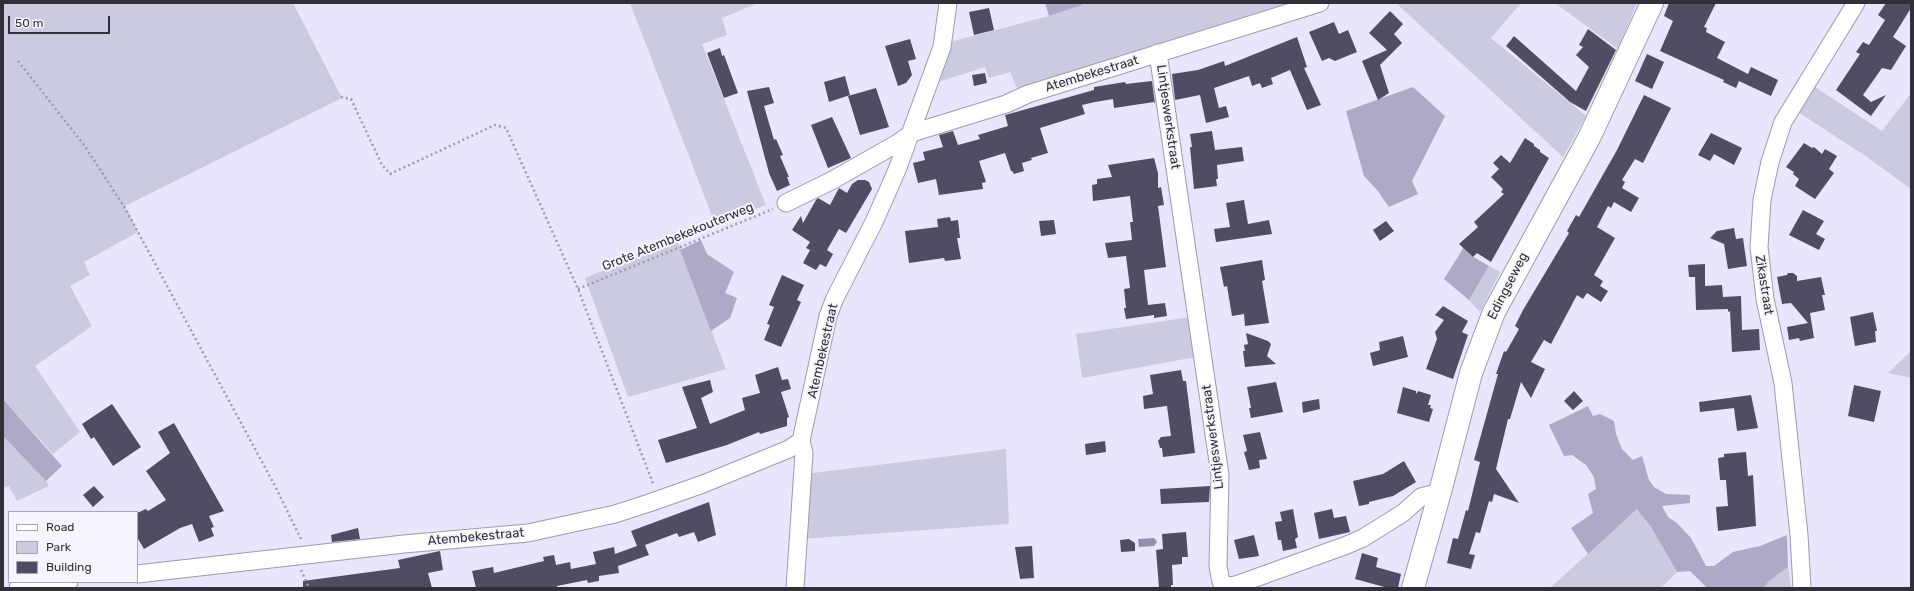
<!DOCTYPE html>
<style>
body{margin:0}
#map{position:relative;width:1914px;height:591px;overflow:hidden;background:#e7e6fc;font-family:Rubik,sans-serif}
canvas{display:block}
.frame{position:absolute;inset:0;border:4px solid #303038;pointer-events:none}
.legend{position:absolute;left:8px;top:511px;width:130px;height:72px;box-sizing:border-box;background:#f5f5fe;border:1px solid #a6a6af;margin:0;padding:5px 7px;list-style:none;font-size:12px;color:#303038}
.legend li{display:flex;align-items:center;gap:8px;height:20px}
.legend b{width:20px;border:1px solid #a6a6af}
.scale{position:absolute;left:8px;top:16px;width:102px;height:18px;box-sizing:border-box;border:2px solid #303038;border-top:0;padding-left:5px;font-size:12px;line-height:14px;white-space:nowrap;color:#303038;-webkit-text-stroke:3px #f5f5fe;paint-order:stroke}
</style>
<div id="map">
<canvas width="1914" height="591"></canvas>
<div class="frame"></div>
<ul class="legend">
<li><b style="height:5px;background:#fff"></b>Road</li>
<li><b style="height:11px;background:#cacae1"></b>Park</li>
<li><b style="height:11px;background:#4f4d66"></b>Building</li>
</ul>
<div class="scale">50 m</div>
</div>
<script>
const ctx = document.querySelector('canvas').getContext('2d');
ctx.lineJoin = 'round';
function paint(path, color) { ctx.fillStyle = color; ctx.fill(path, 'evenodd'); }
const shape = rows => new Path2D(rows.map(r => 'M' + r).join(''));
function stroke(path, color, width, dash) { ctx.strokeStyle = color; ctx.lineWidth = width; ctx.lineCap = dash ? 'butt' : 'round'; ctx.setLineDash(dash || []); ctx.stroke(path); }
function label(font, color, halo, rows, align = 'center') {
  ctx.font = font + ' Rubik,sans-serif'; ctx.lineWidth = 4; ctx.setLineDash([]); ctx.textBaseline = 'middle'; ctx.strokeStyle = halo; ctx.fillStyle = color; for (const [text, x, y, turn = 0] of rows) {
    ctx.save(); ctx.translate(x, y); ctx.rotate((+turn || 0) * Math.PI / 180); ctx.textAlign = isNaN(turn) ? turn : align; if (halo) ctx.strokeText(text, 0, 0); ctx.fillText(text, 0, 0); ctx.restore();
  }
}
paint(shape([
 [3,3,293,3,342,98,125,206,138,232,84,262,90,275,70,286,92,326,35,366,80,432,53,454,3,399],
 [630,3,758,3,722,18,727,35,702,44,766,205,715,224],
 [1081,3,1288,3,1017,88,1010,72,989,78,985,67,932,84,946,43,1049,16,1081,5],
 [1396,3,1521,3,1491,38,1586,116,1563,157],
 [1555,3,1637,3,1618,49],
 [1812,85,1882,131,1911,93,1911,189,1867,157,1798,112],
 [677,240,726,369,628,397,585,278],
 [1489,266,1500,272,1480,312,1469,300],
 [1191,317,1196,357,1082,378,1076,334],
 [1911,351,1911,378,1888,373],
 [3,436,46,481,49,486,17,501,9,486,3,488],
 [1006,449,1009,524,801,539,805,474],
 [1637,509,1651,527,1677,572,1661,588,1550,588],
 [1788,567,1791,588,1764,588,1768,582]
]), '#cacae1');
paint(shape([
 [1045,3,1081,3,1082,5,1049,16],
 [1413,87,1445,116,1412,181,1418,194,1389,207,1377,190,1364,176,1346,111],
 [701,240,707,254,734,272,725,293,737,298,730,318,711,331,680,250],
 [1464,247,1470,255,1489,266,1469,300,1444,279],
 [3,399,62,466,46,481,3,436],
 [1588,406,1593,416,1600,414,1614,421,1616,434,1622,449,1633,460,1642,456,1649,480,1654,487,1666,494,1690,495,1690,503,1662,506,1668,517,1677,523,1691,538,1706,566,1714,566,1733,552,1760,546,1787,535,1788,567,1768,582,1764,588,1707,588,1690,571,1677,572,1651,527,1637,509,1588,554,1571,528,1593,513,1588,494,1596,489,1594,477,1586,465,1572,455,1564,456,1549,425]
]), '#acaac7');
paint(shape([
 [1154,538,1157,542,1154,546,1139,547,1138,539]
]), '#9190ac');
paint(shape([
 [1669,3,1716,3,1704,27,1707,28,1706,32,1725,42,1717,58,1748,74,1751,67,1778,80,1771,96,1739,81,1736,88,1723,82,1724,80,1660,51,1673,21,1664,16],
 [1886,3,1911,3,1911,8,1893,37,1906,46,1891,70,1882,68,1863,95,1871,102,1886,95,1871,116,1836,90,1860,54,1856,52,1863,42,1869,45,1885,20,1878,15],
 [989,8,994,30,974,35,969,12],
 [1390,11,1403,24,1394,34,1402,43,1380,65,1389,93,1378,100,1362,61,1387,50,1369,33],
 [1334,22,1339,34,1348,30,1357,52,1335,61,1329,58,1322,61,1309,32],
 [1588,29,1616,50,1586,111,1570,102,1506,46,1514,36,1576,91,1589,67,1576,55,1583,47,1579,45],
 [1297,37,1307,67,1304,68,1321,105,1307,110,1290,70,1271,78,1273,84,1262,88,1260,83,1252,86,1249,76,1214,88,1219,108,1226,106,1229,117,1206,123,1200,95,1175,100,1172,74,1198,70,1224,61,1225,66],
 [910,39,916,59,908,61,912,75,906,83,898,86,885,46],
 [720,48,722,56,724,55,738,93,724,98,707,53],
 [1647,54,1664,62,1652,89,1635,81],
 [985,73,987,83,974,86,972,75],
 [845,76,850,95,829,102,824,82],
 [1152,81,1155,104,1154,102,1114,108,1113,99,1095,102,1082,105,1085,114,1040,128,1048,153,1031,158,1032,160,1022,163,1024,171,1014,174,1012,171,1011,171,1005,153,979,161,986,182,982,183,983,189,939,195,936,179,918,183,913,163,925,160,923,152,943,147,939,135,953,131,958,145,980,139,978,135,1008,126,1005,115,1016,112,1094,90,1094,87,1125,82,1126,84],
 [769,87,774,103,764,106,774,140,776,139,783,155,780,156,789,177,787,177,790,185,777,191,769,173,747,91],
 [876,88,889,127,860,135,848,96],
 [1644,95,1671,108,1643,163,1635,159,1622,180,1625,182,1622,188,1639,198,1631,212,1614,202,1611,208,1608,206,1597,227,1615,238,1594,275,1603,281,1600,286,1608,291,1601,302,1587,293,1583,299,1577,295,1551,344,1544,340,1531,362,1545,369,1531,398,1521,382,1510,419,1508,419,1496,469,1519,503,1494,494,1492,502,1489,501,1480,533,1476,532,1469,554,1475,555,1471,569,1447,563,1453,538,1458,539,1466,510,1468,511,1480,462,1474,460,1498,374,1496,374,1504,351,1506,352,1519,329,1515,326,1523,310,1569,233,1567,231,1576,215,1579,217,1617,150],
 [832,117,851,158,828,168,811,125],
 [1212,131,1215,150,1242,147,1244,161,1217,165,1218,179,1216,179,1217,186,1194,189,1190,147,1192,147,1190,134],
 [1711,133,1742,148,1734,165,1714,154,1710,161,1698,155],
 [1525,138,1534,144,1534,146,1540,150,1540,152,1549,158,1491,262,1477,253,1473,257,1459,244,1478,227,1474,222,1504,194,1501,192,1503,189,1491,177,1499,169,1493,163,1501,155,1510,163],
 [1804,143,1812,148,1814,147,1822,154,1825,149,1837,156,1829,169,1834,173,1815,199,1795,186,1799,179,1793,174,1794,172,1786,167],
 [1154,158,1158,173,1158,188,1161,187,1164,205,1158,206,1166,267,1144,270,1148,305,1165,303,1167,316,1154,318,1154,315,1126,319,1124,308,1126,308,1124,289,1130,288,1126,256,1108,258,1105,243,1132,240,1130,222,1133,222,1130,196,1093,201,1092,185,1097,184,1097,179,1112,177,1108,165],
 [858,180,865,180,869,182,872,189,846,233,839,229,827,250,833,254,826,267,820,264,816,270,803,263,810,250,806,248,810,242,792,230,801,216,803,223,816,200,818,198,830,205,839,188,847,193,852,184],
 [1244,200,1248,224,1269,220,1272,234,1216,242,1214,229,1230,227,1226,203],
 [1803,210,1824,221,1816,234,1825,239,1819,250,1789,235],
 [950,217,951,221,958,220,960,238,957,238,961,259,945,261,944,258,909,263,905,231,938,227,937,219],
 [1054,220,1056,234,1041,236,1039,221],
 [1386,221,1394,231,1380,241,1373,230],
 [1734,228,1736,239,1743,238,1747,266,1728,269,1724,244,1710,238,1717,231],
 [1262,260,1265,280,1262,281,1269,323,1245,326,1244,314,1232,316,1227,286,1224,287,1220,267],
 [1705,264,1705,286,1722,285,1723,297,1741,296,1742,330,1759,329,1760,350,1732,352,1730,311,1728,312,1728,309,1696,310,1695,277,1689,277,1688,265],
 [1788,273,1793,273,1797,276,1797,281,1821,277,1825,295,1822,295,1825,310,1810,313,1814,338,1800,341,1799,338,1789,340,1787,327,1808,323,1791,303,1782,304,1777,277,1787,275],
 [782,275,804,285,797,300,801,302,781,347,764,340,770,325,767,324,774,307,769,305],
 [1443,306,1468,321,1462,332,1468,335,1453,379,1426,369,1437,339,1435,332,1444,320,1435,315],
 [1873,312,1877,331,1875,331,1876,342,1855,346,1850,317],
 [1246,333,1268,341,1271,344,1267,356,1276,364,1245,367,1243,351,1245,351,1244,345,1248,344],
 [1403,336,1408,357,1373,366,1370,353,1380,350,1379,342],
 [778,367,782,380,788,379,791,389,781,392,789,417,787,418,787,426,760,434,759,432,727,445,666,463,658,440,697,428,682,387,710,380,713,392,701,398,710,424,745,410,742,398,760,393,755,375],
 [1181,370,1183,381,1186,381,1195,453,1163,457,1162,448,1160,448,1158,441,1161,437,1171,436,1167,406,1144,409,1143,396,1153,394,1150,375],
 [1276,382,1283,412,1251,418,1249,408,1251,408,1247,387],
 [1854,385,1881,391,1874,422,1848,416],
 [1403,387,1416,391,1416,394,1418,391,1431,395,1428,405,1431,405,1430,408,1433,409,1429,422,1397,413],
 [1574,391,1583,401,1573,410,1564,401],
 [1751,395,1758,428,1737,431,1734,408,1700,412,1699,402],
 [1319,399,1320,409,1303,413,1302,402],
 [112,404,141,447,113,466,94,437,91,439,82,424],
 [174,423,224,511,209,516,214,527,211,528,214,536,199,542,192,524,180,528,144,549,137,537,137,513,146,509,148,511,166,500,146,471,170,453,158,432],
 [1260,432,1267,459,1259,460,1260,468,1249,470,1244,452,1247,451,1243,435],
 [1105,441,1106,452,1086,455,1085,444],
 [1746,452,1748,476,1753,475,1756,526,1718,531,1716,507,1728,506,1726,480,1720,480,1718,458,1724,457,1724,454],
 [1404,461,1416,482,1393,496,1369,502,1369,504,1359,506,1353,481,1383,474],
 [94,486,104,497,93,507,83,495],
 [1210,486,1209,502,1161,504,1160,489],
 [709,502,716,535,698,542,694,532,679,537,677,533,645,545,649,555,618,566,619,573,599,576,599,581,588,583,587,580,557,586,557,588,476,588,472,571,493,567,494,573,544,561,543,557,554,555,556,565,570,562,571,569,596,564,593,552,614,547,615,554,637,546,631,531],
 [1293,509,1298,537,1295,539,1297,548,1283,551,1281,540,1278,540,1275,522,1282,521,1280,512],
 [1332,509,1334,518,1346,516,1350,532,1319,539,1314,513],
 [358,528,360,539,332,542,331,535],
 [1186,532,1188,557,1182,557,1182,564,1172,565,1173,585,1171,585,1171,588,1159,588,1156,550,1163,549,1162,534],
 [1254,535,1259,556,1239,559,1234,540],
 [1129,539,1135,543,1135,551,1121,552,1120,540],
 [1032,546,1034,578,1020,579,1015,547],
 [440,551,443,570,428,573,432,588,303,588,303,581,400,568,398,560],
 [1362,553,1378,558,1376,567,1401,574,1398,588,1388,588,1355,579]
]), '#4f4d66');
const minor = shape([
 [1158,53,1220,475,1218,566,1221,582,1227,586,1236,585,1347,545,1363,538,1403,513,1421,497,1440,492],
 [786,203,831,181,898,143,912,133,1006,104,1028,94,1320,3],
 [137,574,404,544,528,533,615,514,649,503,703,484,789,449,801,441],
 [18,588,69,582],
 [795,588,804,453,801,441,828,316,835,298,874,222,897,170,942,47,948,3],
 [1802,588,1799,535,1783,383,1765,299,1759,247,1762,200,1770,162,1783,122,1856,3]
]);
const major = shape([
 [1413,588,1440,492,1471,373,1494,312,1589,138,1652,3]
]);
stroke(minor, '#9b9baf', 19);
stroke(major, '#9b9baf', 24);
stroke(shape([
 [18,61,84,145,125,208,275,486,302,541],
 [341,97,351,99,382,165,390,174,495,125,506,128,578,289,654,486],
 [578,289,773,209],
 [301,570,309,588]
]), '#9c9bac', 2.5, [2, 3]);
stroke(minor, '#fff', 17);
stroke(major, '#fff', 22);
label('13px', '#303038', '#f5f5fe', [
 ["Atembekestraat",1092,74,-17],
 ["Lintjeswerkstraat",1168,117,82],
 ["Grote Atembekekouterweg",678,237,-22],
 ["Zikastraat",1764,285,81],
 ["Edingseweg",1508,286,-63],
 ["Atembekestraat",823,351,-77],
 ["Lintjeswerkstraat",1213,437,-97],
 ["Atembekestraat",476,537,-5]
]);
</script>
